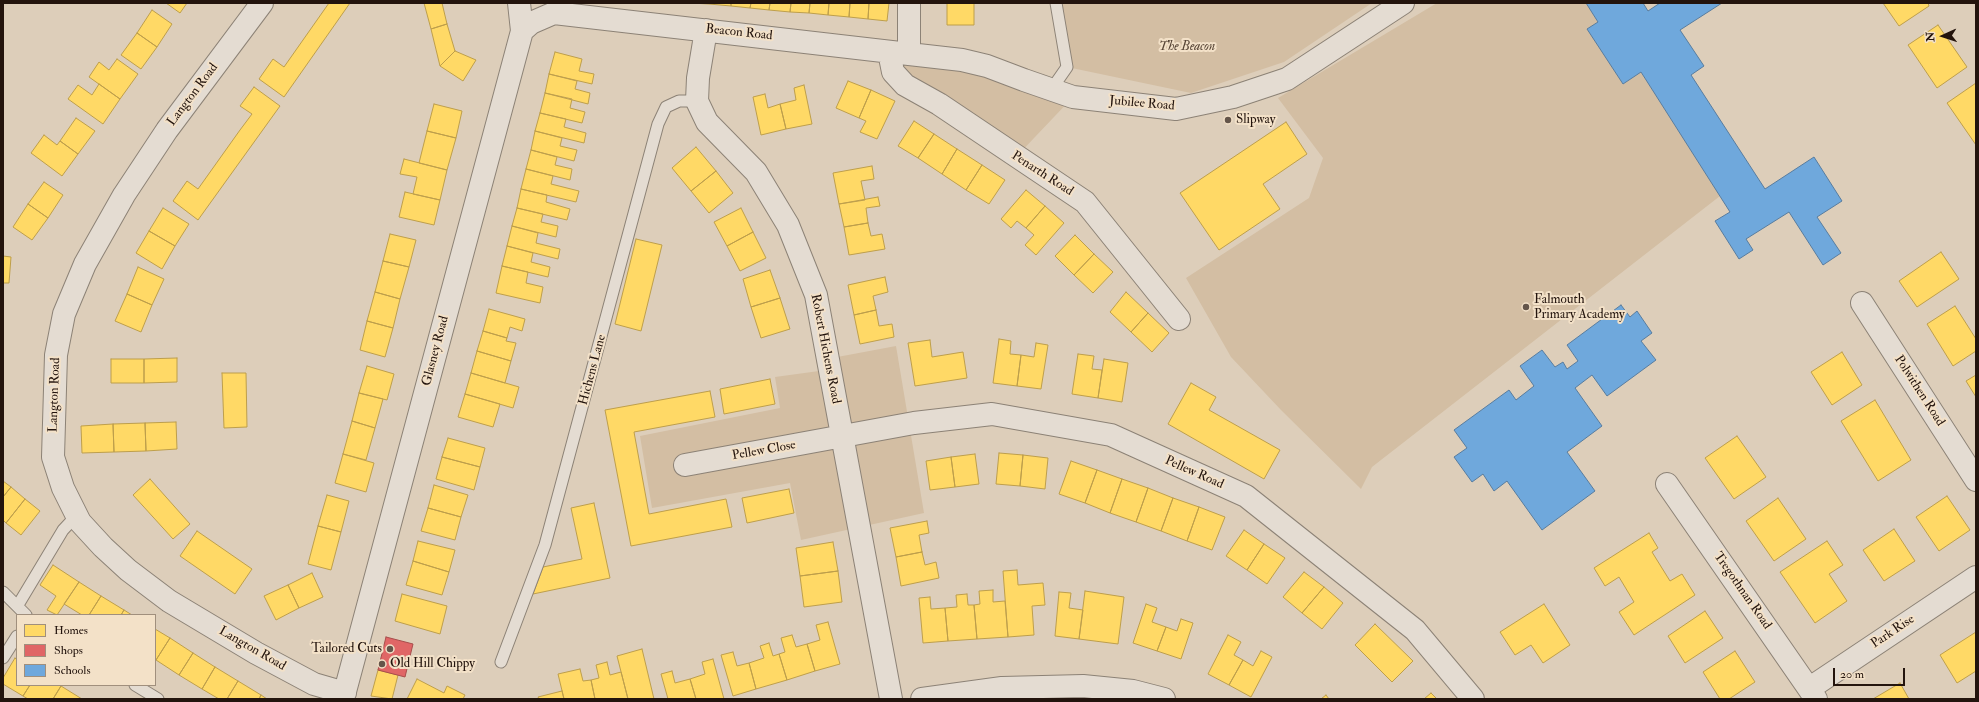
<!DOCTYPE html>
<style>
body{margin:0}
#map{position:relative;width:1979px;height:702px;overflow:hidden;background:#ddceba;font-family:"IM FELL Double Pica",serif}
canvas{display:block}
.frame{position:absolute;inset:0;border:4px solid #23140d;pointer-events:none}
.legend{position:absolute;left:16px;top:614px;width:140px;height:72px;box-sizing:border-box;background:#f3e1c8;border:1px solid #a08f7d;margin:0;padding:5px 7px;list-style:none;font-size:12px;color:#23140d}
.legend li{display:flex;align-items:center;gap:8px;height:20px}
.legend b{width:20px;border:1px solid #a08f7d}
.north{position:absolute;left:1923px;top:16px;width:40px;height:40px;-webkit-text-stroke:3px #f3e1c8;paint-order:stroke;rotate:267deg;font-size:11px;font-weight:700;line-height:16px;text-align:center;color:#23140d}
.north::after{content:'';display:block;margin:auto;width:14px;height:18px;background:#23140d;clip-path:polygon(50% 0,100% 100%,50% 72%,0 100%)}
.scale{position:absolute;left:1833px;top:668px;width:72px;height:18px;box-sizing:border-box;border:2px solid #23140d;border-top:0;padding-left:5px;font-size:12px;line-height:14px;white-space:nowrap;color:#23140d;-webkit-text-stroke:3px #f3e1c8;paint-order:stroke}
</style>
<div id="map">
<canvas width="1979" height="702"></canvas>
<div class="frame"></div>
<ul class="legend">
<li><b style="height:11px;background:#ffd966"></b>Homes</li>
<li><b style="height:11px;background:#e06666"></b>Shops</li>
<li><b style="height:11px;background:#6fa8dc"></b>Schools</li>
</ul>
<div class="north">N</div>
<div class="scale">20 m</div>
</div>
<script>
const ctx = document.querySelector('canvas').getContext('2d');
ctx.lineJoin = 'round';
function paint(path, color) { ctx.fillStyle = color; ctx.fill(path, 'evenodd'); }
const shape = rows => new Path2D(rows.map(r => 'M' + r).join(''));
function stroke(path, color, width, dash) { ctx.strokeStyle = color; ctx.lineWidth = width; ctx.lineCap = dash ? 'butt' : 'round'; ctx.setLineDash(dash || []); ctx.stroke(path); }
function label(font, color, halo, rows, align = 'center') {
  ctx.font = font + ' "IM FELL Double Pica",serif'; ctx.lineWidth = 4; ctx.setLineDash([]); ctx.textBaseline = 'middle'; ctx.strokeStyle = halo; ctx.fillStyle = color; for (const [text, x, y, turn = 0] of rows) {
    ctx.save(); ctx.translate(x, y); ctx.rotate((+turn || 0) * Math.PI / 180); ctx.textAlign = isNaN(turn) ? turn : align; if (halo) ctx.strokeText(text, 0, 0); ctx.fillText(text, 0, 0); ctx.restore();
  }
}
paint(shape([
 [1056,3,1372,3,1284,62,1191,93,1067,67],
 [1437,3,1586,3,1598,22,1588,29,1623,84,1641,72,1720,196,1372,467,1361,489,1281,410,1231,357,1186,278,1309,198,1323,158,1278,98],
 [909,54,1073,97,1016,157,893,72],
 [896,346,924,513,801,540,790,483,652,508,640,436,780,408,775,377,819,371,816,361]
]), '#d3bea3');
const homes = shape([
 [166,3,187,3,180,13,166,3],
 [329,3,350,3,284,97,259,79,273,59,284,67,329,3],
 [424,3,442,3,447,24,431,29,424,3],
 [690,3,710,3,709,4,690,3],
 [710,3,731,3,731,6,709,4,710,3],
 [731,3,751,3,750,8,731,6,731,3],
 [751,3,770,3,769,10,750,8,751,3],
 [770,3,791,3,790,12,769,10,770,3],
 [791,3,810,3,809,13,790,12,791,3],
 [810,3,829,3,828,15,809,13,810,3],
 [829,3,850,3,849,17,828,15,829,3],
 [850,3,869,3,868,19,849,17,850,3],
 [869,3,889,3,887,21,868,19,869,3],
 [947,3,974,3,974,25,947,25,947,3],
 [1883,3,1928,3,1929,6,1899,26,1883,3],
 [152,10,172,24,157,47,137,33,152,10],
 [447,24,455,51,440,66,431,29,447,24],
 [1938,25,1967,67,1937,88,1908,45,1938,25],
 [137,33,157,47,141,69,121,55,137,33],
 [455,51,476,60,463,81,440,66,455,51],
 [555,52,582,59,579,71,594,74,592,84,549,74,555,52],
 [117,59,138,74,120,99,89,77,99,62,109,70,117,59],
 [549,74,577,81,575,89,590,93,588,104,545,93,549,74],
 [848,81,871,90,859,118,836,108,848,81],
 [1976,83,1976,145,1947,103,1976,83],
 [99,84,120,99,103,124,68,99,78,85,92,95,99,84],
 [804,85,812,124,786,129,780,104,796,100,794,88,804,85],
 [254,87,280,106,198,220,173,201,187,181,198,189,240,130,252,114,240,106,254,87],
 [871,90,895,101,877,139,860,132,866,121,859,118,871,90],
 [545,93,572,99,570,108,585,112,582,123,540,113,545,93],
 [765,94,768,108,780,104,786,129,761,135,753,97,765,94],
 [434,104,462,111,456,138,427,131,434,104],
 [540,113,566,119,564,127,586,133,584,143,535,131,540,113],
 [76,118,95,131,78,154,60,141,76,118],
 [914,121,934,134,918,158,898,146,914,121],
 [1286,122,1307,154,1263,184,1280,209,1219,250,1180,193,1286,122],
 [427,131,456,138,447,170,419,163,427,131],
 [535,131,562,138,560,146,577,150,574,161,531,150,535,131],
 [934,134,957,149,942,174,918,158,934,134],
 [44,135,57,145,60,141,78,154,62,176,31,153,44,135],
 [696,147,716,171,691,191,672,168,696,147],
 [957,149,982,165,966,190,942,174,957,149],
 [531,150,557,157,555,165,572,169,570,180,526,169,531,150],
 [404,159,447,170,440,200,413,194,417,177,400,174,404,159],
 [982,165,1005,180,989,204,966,190,982,165],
 [872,166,874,179,861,181,865,200,839,204,833,173,872,166],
 [526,169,553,176,551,184,579,191,576,202,521,189,526,169],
 [716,171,733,193,709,213,691,191,716,171],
 [44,182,63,195,48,218,28,204,44,182],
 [521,189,547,195,546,202,570,209,567,220,517,208,521,189],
 [1026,190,1045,206,1026,228,1017,221,1011,228,1001,219,1026,190],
 [405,192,440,200,434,225,399,217,405,192],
 [878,197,880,206,866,208,868,223,844,227,839,204,878,197],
 [28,204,48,218,32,240,13,227,28,204],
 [1045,206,1064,223,1036,255,1025,245,1034,235,1026,228,1045,206],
 [163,208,189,224,175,246,149,231,163,208],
 [517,208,543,214,541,222,558,226,556,237,512,226,517,208],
 [741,208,753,232,727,246,714,222,741,208],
 [868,223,871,236,882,234,885,249,849,255,844,227,868,223],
 [512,226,538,233,536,243,560,249,558,259,507,246,512,226],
 [149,231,175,246,162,269,136,253,149,231],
 [753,232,766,258,740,271,727,246,753,232],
 [390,234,416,240,409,267,383,261,390,234],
 [1075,235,1094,254,1074,275,1055,256,1075,235],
 [636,239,662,245,641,331,615,324,636,239],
 [507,246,533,253,531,262,550,267,548,277,502,266,507,246],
 [1941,252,1959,279,1917,307,1899,281,1941,252],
 [1094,254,1113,272,1093,293,1074,275,1094,254],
 [3,256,11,257,9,283,3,283,3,256],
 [383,261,409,267,400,299,375,292,383,261],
 [502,266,528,272,526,283,543,287,540,303,496,293,502,266],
 [138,267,164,279,152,305,127,294,138,267],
 [770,270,780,298,751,307,743,279,770,270],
 [885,277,888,292,873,296,876,310,854,315,848,285,885,277],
 [375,292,400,299,393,328,367,321,375,292],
 [1126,292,1148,313,1131,332,1110,312,1126,292],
 [127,294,152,305,141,332,115,321,127,294],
 [780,298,790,329,761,338,751,307,780,298],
 [1955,306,1976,339,1976,351,1953,366,1927,324,1955,306],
 [489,309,525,319,522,331,510,327,507,338,483,331,489,309],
 [876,310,879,326,892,324,894,337,860,344,854,315,876,310],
 [1148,313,1169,333,1152,352,1131,332,1148,313],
 [367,321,393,328,385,357,360,350,367,321],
 [483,331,507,338,506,341,516,343,511,361,477,351,483,331],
 [999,339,1011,341,1010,354,1021,355,1017,386,993,383,999,339],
 [930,340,932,357,963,352,967,378,915,386,908,343,930,340],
 [1036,343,1048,345,1041,389,1017,386,1021,355,1034,357,1036,343],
 [477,351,511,361,505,383,471,373,477,351],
 [1842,352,1862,385,1832,405,1811,372,1842,352],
 [1078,354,1094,356,1092,369,1102,370,1098,398,1072,394,1078,354],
 [177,358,177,382,144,383,144,359,177,358],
 [111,359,144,359,144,383,111,383,111,359],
 [1104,359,1128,363,1122,402,1098,398,1104,359],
 [367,366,394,374,387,400,359,393,367,366],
 [222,373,246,373,247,427,224,428,222,373],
 [471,373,519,387,513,408,465,394,471,373],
 [1976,375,1976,397,1966,381,1976,375],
 [770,379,775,404,724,414,720,389,770,379],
 [1191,383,1216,397,1209,410,1280,450,1264,479,1168,424,1191,383],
 [710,391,715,417,634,432,649,514,726,499,732,527,631,546,605,410,710,391],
 [359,393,383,399,375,428,352,421,359,393],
 [465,394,500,404,493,427,458,417,465,394],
 [1875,400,1911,460,1878,481,1841,421,1875,400],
 [352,421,375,428,366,460,343,454,352,421],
 [176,422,177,449,146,451,145,423,176,422],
 [145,423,146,451,114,452,113,424,145,423],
 [113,424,114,452,82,453,81,426,113,424],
 [1737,436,1766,477,1734,499,1705,458,1737,436],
 [448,438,485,448,480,467,442,457,448,438],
 [999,453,1023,455,1020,486,996,484,999,453],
 [343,454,374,463,366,492,335,483,343,454],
 [975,454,979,484,955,487,951,457,975,454],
 [1023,455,1048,458,1045,489,1020,486,1023,455],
 [442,457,480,467,474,490,436,479,442,457],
 [951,457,955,487,930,490,926,461,951,457],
 [1071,461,1097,470,1085,503,1059,494,1071,461],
 [1097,470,1122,479,1110,513,1085,503,1097,470],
 [150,479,190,524,173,539,133,495,150,479],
 [1122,479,1148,488,1136,522,1110,513,1122,479],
 [3,481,11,487,3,497,3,481],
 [434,485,468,495,461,517,428,508,434,485],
 [11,487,25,499,6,523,3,520,3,497,11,487],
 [1148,488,1173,498,1161,531,1136,522,1148,488],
 [789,489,794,513,747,523,742,498,789,489],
 [327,495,349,501,341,532,318,526,327,495],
 [1947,496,1970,530,1939,551,1916,517,1947,496],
 [1173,498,1199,507,1187,541,1161,531,1173,498],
 [1778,498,1806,539,1774,561,1746,521,1778,498],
 [25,499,40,511,21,535,6,523,25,499],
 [594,503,610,578,533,594,543,567,582,559,571,508,594,503],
 [1199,507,1225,517,1212,550,1187,541,1199,507],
 [428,508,461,517,455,540,421,531,428,508],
 [927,521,929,533,919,535,922,552,896,557,890,528,927,521],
 [318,526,341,532,331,570,308,564,318,526],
 [1894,529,1915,561,1884,581,1863,550,1894,529],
 [1244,530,1264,544,1247,570,1226,556,1244,530],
 [197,531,252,569,235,594,180,556,197,531],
 [1649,533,1658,548,1652,552,1670,581,1682,574,1695,595,1634,635,1619,612,1634,602,1619,577,1605,586,1594,568,1649,533],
 [418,541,455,550,449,572,413,561,418,541],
 [1827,541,1843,565,1829,574,1847,601,1815,623,1780,572,1827,541],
 [833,542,838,571,800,576,796,548,833,542],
 [1264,544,1285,558,1267,584,1247,570,1264,544],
 [922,552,925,565,936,562,939,578,901,586,896,557,922,552],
 [413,561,449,572,442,595,406,585,413,561],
 [53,565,79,582,57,615,47,610,56,596,40,585,53,565],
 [1017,570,1018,585,1043,583,1045,605,1032,606,1034,635,1008,637,1003,571,1017,570],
 [838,571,842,602,804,607,800,576,838,571],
 [1304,572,1324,587,1302,613,1283,597,1304,572],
 [312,573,323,597,299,608,288,585,312,573],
 [79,582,101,596,89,615,82,615,64,604,79,582],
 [288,585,299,608,276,620,264,596,288,585],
 [1324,587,1343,603,1322,629,1302,613,1324,587],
 [993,590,993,602,1005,601,1008,637,977,639,974,605,980,604,979,591,993,590],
 [1085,591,1124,597,1118,644,1079,639,1085,591],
 [1059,592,1071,593,1069,608,1083,610,1079,639,1055,636,1059,592],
 [402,594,447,606,440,634,395,621,402,594],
 [967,594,968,605,974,605,977,639,948,641,945,608,957,607,956,595,967,594],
 [101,596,124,610,121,615,89,615,101,596],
 [930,597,931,609,945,608,948,641,923,643,919,598,930,597],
 [1146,604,1157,608,1152,622,1166,627,1157,651,1133,643,1146,604],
 [1544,604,1570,645,1543,663,1531,645,1515,655,1500,632,1544,604],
 [124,610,132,615,121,615,124,610],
 [1705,611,1723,638,1685,663,1668,636,1705,611],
 [1181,619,1193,623,1181,659,1157,651,1166,627,1177,631,1181,619],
 [828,622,840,664,815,671,807,644,820,640,816,625,828,622],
 [1375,624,1413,661,1392,682,1355,645,1375,624],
 [155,629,170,638,156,660,155,660,155,629],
 [1976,632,1976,671,1957,683,1940,655,1976,632],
 [792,635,796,647,807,644,815,671,787,680,779,654,785,652,781,638,792,635],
 [1228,635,1241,642,1234,655,1243,660,1229,685,1208,674,1228,635],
 [170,638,193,653,179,675,156,660,170,638],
 [769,643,773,656,779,654,787,680,756,689,749,663,764,658,760,646,769,643],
 [642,649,654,699,628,699,617,656,642,649],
 [1261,651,1272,657,1251,697,1229,685,1243,660,1253,666,1261,651],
 [1735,651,1755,682,1729,699,1720,699,1703,672,1735,651],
 [733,652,737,666,749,663,756,689,733,696,721,655,733,652],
 [193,653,215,667,202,689,179,675,193,653],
 [15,658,17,660,17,685,30,685,23,696,3,684,3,678,15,658],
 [713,659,724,699,696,699,690,679,705,674,702,662,713,659],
 [607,662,610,675,621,672,628,699,595,699,591,680,599,678,596,665,607,662],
 [215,667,238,681,227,699,219,699,202,689,215,667],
 [580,669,583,681,591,680,595,699,564,699,558,674,580,669],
 [378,670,398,675,392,699,371,696,378,670],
 [672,671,675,683,690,679,696,699,668,699,661,674,672,671],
 [417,679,444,693,447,686,465,695,463,699,407,699,417,679],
 [238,681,261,695,259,699,227,699,238,681],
 [1900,683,1909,699,1873,699,1900,683],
 [30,685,58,685,61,686,53,699,28,699,23,696,30,685],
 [61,686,82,699,53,699,61,686],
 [562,691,564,699,539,699,538,697,562,691],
 [1431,693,1437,699,1424,699,1431,693],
 [261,695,267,699,259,699,261,695],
 [1326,695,1329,699,1321,699,1326,695]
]);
paint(homes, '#ffd966');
stroke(homes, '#bd9e4b', 1);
const shops = shape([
 [386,637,413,644,405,677,378,670,386,637]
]);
paint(shops, '#e06666');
stroke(shops, '#a74d4b', 1);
const schools = shape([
 [1586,3,1643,3,1648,11,1660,3,1722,3,1680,30,1704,66,1691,75,1765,189,1814,157,1842,201,1817,217,1841,253,1823,265,1789,212,1746,239,1753,250,1739,259,1715,221,1730,212,1641,72,1623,84,1587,29,1598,22,1586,3],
 [1621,305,1630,317,1637,311,1652,333,1641,341,1656,360,1607,396,1592,375,1575,388,1602,426,1567,452,1595,491,1542,530,1507,481,1494,491,1483,474,1472,482,1454,457,1467,448,1454,430,1509,390,1516,400,1534,386,1520,366,1542,350,1555,367,1563,362,1567,369,1578,361,1567,345,1621,305]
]);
paint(schools, '#6fa8dc');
stroke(schools, '#587c9e', 1);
const service = shape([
 [1051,90,1067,67,1056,3],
 [3,592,26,615],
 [18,605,63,530,77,515],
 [3,658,17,636],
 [501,662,545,545,658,124,666,107,679,101,697,101],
 [135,685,158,699]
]);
const minor = shape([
 [262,3,167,130,124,195,85,264,64,314,56,355,53,457,63,488,80,522,103,547,128,570,169,601,256,653,314,684,345,693],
 [706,30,698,78,697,101,707,122,756,172,788,225,816,295,891,699],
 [522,31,531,23,554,13,909,54,909,3],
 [889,52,893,72,905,85,939,104,1085,202,1179,319],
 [909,54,962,60,987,66,1024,80,1073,97,1176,109,1233,97,1287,79,1403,3],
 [1862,303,1976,480],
 [685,465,914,423,992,414,1111,435,1246,496,1415,630,1473,699],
 [1667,484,1816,699],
 [1810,688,1976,577],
 [343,699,522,31,519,3],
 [922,699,1002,688,1083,686,1133,691,1164,699]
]);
stroke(service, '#8c8276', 13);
stroke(minor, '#8c8276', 24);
stroke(service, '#e4dcd2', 11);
stroke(minor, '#e4dcd2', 22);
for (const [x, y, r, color] of [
 [1228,120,4,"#64554a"],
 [1526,307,4,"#64554a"],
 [390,649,4,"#64554a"],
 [382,664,4,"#64554a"]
]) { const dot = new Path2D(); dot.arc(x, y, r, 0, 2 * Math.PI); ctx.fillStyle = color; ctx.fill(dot); stroke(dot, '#f3e1c8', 1.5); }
label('13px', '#23140d', '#f3e1c8', [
 ["Beacon Road",739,33,6],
 ["Langton Road",193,95,-53],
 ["Jubilee Road",1142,104,5],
 ["Penarth Road",1042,174,33],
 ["Robert Hichens Road",825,349,79],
 ["Glasney Road",436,351,-75],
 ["Hichens Lane",593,370,-75],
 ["Polwithen Road",1919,391,57],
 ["Langton Road",55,395,-88],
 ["Pellew Close",764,451,-10],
 ["Pellew Road",1194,473,24],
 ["Tregothnan Road",1742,591,55],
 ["Park Rise",1893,632,-34],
 ["Langton Road",252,649,30]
]);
label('italic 13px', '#554334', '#f3e1c8', [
 ["The Beacon",1187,47]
]);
label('13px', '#23140d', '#f3e1c8', [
 ["Slipway",1236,120],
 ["Falmouth",1534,300],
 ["Primary Academy",1534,315],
 ["Tailored Cuts",382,649,"right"],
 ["Old Hill Chippy",390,664]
], 'left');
</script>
